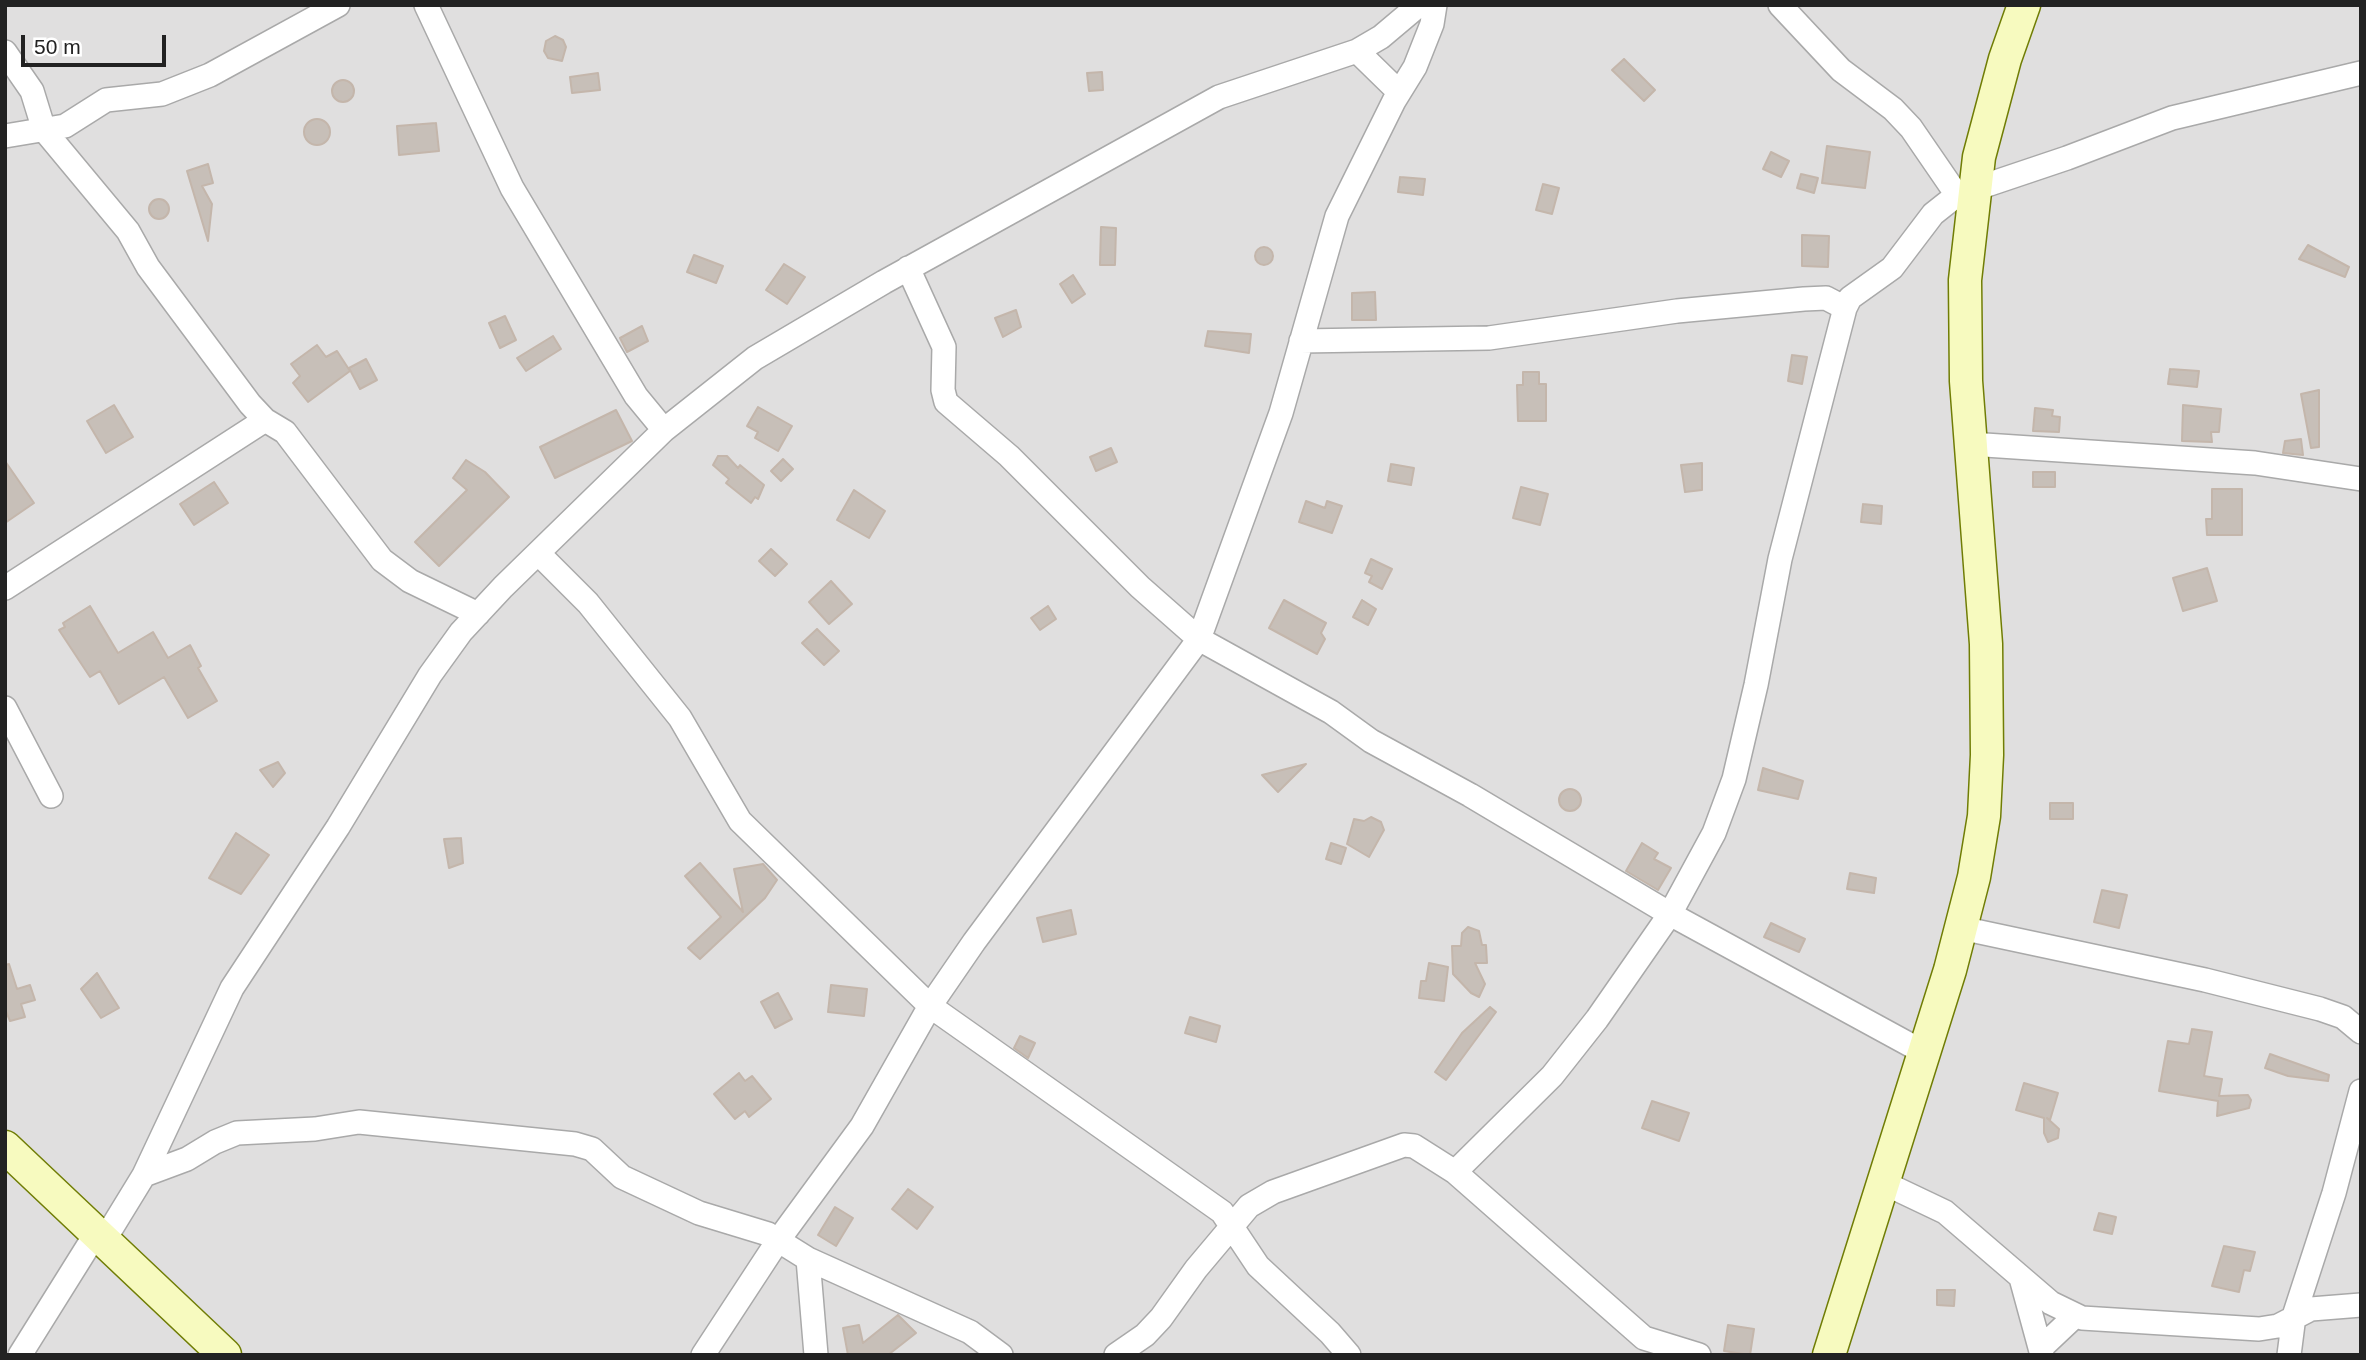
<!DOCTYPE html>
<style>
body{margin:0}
#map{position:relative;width:2366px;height:1360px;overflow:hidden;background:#f2efe9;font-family:Helvetica,sans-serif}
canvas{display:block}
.frame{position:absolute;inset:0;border:7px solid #222;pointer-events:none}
.scale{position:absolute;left:21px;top:35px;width:145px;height:32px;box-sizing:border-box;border:4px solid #222;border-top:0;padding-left:9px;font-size:21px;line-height:24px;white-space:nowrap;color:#222;-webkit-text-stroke:5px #fff;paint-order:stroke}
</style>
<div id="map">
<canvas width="2366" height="1360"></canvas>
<div class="frame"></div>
<div class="scale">50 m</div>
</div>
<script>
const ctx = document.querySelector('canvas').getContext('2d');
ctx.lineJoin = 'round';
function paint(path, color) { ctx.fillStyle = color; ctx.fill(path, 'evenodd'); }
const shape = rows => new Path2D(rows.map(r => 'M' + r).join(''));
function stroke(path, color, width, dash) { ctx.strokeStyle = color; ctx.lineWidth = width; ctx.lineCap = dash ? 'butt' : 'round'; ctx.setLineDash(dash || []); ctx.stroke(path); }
paint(shape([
 [5,5,2361,5,2361,1355,5,1355]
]), '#e0dfdf');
const building = shape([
 [555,36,563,40,566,47,562,61,548,58,544,51,546,41,555,36],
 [1624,59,1655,90,1644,101,1612,70,1624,59],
 [1102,72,1103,90,1089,91,1087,73,1102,72],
 [598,73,600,90,572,93,570,77,598,73],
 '332 91a11 11 0 1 1 22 0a11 11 0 1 1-22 0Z',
 '304 132a13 13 0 1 1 26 0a13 13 0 1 1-26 0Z',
 [436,123,439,151,399,155,397,126,436,123],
 [1827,146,1870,152,1865,188,1822,183,1827,146],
 [1771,152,1789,161,1781,177,1763,169,1771,152],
 [208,164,213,183,202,186,212,204,208,241,187,171,208,164],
 [1801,174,1818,178,1814,193,1797,188,1801,174],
 [1400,177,1425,179,1423,195,1398,192,1400,177],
 [1543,184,1559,188,1552,214,1536,210,1543,184],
 '149 209a10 10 0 1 1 20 0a10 10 0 1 1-20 0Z',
 [1101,227,1116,228,1115,265,1100,265,1101,227],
 [1802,235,1829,236,1828,267,1802,266,1802,235],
 [2308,245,2349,267,2345,277,2299,259,2308,245],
 '1255 256a9 9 0 1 1 18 0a9 9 0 1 1-18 0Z',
 [694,255,723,266,716,283,687,272,694,255],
 [784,264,805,277,787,304,766,290,784,264],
 [1073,275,1085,294,1072,303,1060,284,1073,275],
 [1375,292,1376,320,1352,320,1352,293,1375,292],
 [1016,310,1021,327,1003,337,995,318,1016,310],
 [505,316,516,340,500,348,489,323,505,316],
 [642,326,648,341,627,352,620,338,642,326],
 [1208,331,1251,334,1249,353,1205,346,1208,331],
 [553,336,561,349,526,371,517,358,553,336],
 [317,345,326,357,337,351,350,371,308,402,293,383,300,376,291,364,317,345],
 [1792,355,1807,357,1802,384,1788,381,1792,355],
 [366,359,377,380,360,389,349,368,366,359],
 [2170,369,2199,371,2197,387,2168,384,2170,369],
 [1523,372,1539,372,1539,384,1546,384,1546,421,1518,421,1517,385,1523,385,1523,372],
 [2319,390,2319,447,2311,448,2301,394,2319,390],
 [114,405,133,437,106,453,87,421,114,405],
 [2183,405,2221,409,2219,432,2211,432,2212,442,2182,441,2183,405],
 [758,407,792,426,778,451,755,438,758,432,747,426,758,407],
 [2035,408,2053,410,2052,416,2060,417,2059,432,2033,431,2035,408],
 [616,410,632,441,555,478,540,447,616,410],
 [2301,439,2303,455,2283,453,2285,441,2301,439],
 [1111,448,1117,462,1096,471,1090,457,1111,448],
 [718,456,727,456,738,468,740,465,764,485,758,499,755,497,751,503,726,483,729,479,713,465,718,456],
 [783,459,793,469,781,481,771,471,783,459],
 [466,460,485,472,509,497,439,566,415,542,467,490,453,478,466,460],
 [5,461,34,503,5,523,5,461],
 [1702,463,1702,490,1685,492,1681,465,1702,463],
 [1391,464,1414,468,1411,485,1388,481,1391,464],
 [2033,472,2055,472,2055,487,2033,487,2033,472],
 [214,482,228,503,194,525,180,504,214,482],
 [1521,487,1548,494,1540,525,1513,518,1521,487],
 [2212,489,2242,489,2242,535,2207,535,2206,519,2212,519,2212,489],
 [854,490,885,511,869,538,837,520,854,490],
 [1306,501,1325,508,1327,501,1342,506,1332,533,1299,522,1306,501],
 [1863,504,1882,506,1881,524,1861,522,1863,504],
 [771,549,787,564,775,576,759,561,771,549],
 [1371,559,1392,569,1382,589,1369,582,1372,576,1365,573,1371,559],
 [2207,568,2217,601,2183,611,2173,578,2207,568],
 [831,581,852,604,829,624,809,602,831,581],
 [1284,600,1326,623,1321,633,1325,639,1317,654,1269,628,1284,600],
 [1362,600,1376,609,1368,625,1353,617,1362,600],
 [90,606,118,653,153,632,168,658,190,645,201,666,198,668,217,701,188,718,164,677,119,704,100,671,90,677,59,630,65,627,63,623,90,606],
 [1048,606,1056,619,1040,630,1031,618,1048,606],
 [817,629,839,651,824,665,802,643,817,629],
 [278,762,285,773,273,787,260,770,278,762],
 [1306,764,1278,792,1262,775,1306,764],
 [1763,768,1803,781,1798,799,1758,790,1763,768],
 '1559 800a11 11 0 1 1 22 0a11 11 0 1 1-22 0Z',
 [2050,803,2073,803,2073,819,2050,819,2050,803],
 [1371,817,1381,822,1384,830,1369,857,1347,844,1354,819,1364,821,1371,817],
 [236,833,269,855,241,894,209,878,236,833],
 [461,838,463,863,449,868,444,839,461,838],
 [1331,843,1346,848,1341,864,1326,859,1331,843],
 [1642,843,1658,853,1654,859,1671,868,1658,890,1626,871,1642,843],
 [700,863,743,912,734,869,763,864,777,880,765,898,700,959,688,948,721,917,685,876,700,863],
 [1850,873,1876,878,1874,893,1847,889,1850,873],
 [2102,890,2127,895,2119,928,2094,922,2102,890],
 [1071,910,1076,934,1043,942,1037,918,1071,910],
 [1771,923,1805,939,1799,952,1764,937,1771,923],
 [1468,927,1479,931,1482,945,1486,945,1487,963,1475,963,1485,984,1479,997,1471,993,1453,974,1452,946,1461,946,1462,933,1468,927],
 [1429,963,1448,967,1444,1001,1419,998,1421,981,1426,981,1429,963],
 [9,964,17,989,30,985,35,1000,21,1004,25,1017,10,1021,5,1009,5,965,9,964],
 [97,973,119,1008,101,1018,81,989,97,973],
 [831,985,867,989,864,1016,828,1012,831,985],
 [778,993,792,1019,775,1028,761,1002,778,993],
 [1490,1007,1496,1012,1446,1080,1435,1072,1462,1033,1490,1007],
 [1190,1017,1220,1026,1216,1042,1185,1033,1190,1017],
 [2192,1029,2212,1032,2204,1076,2222,1079,2219,1096,2248,1095,2251,1100,2249,1108,2217,1116,2218,1101,2159,1091,2168,1041,2189,1044,2192,1029],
 [1020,1036,1035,1043,1028,1058,1014,1048,1020,1036],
 [2270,1054,2329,1075,2328,1081,2288,1076,2265,1068,2270,1054],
 [739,1073,745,1081,752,1076,771,1099,749,1117,745,1111,735,1119,714,1094,739,1073],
 [2024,1083,2058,1093,2050,1120,2047,1118,2059,1129,2058,1138,2048,1142,2044,1133,2044,1118,2016,1110,2024,1083],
 [1652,1101,1689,1113,1679,1141,1642,1128,1652,1101],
 [908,1189,933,1207,917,1229,892,1209,908,1189],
 [835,1207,853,1218,836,1246,818,1235,835,1207],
 [2099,1213,2116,1217,2112,1234,2094,1230,2099,1213],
 [2224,1246,2255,1252,2250,1271,2244,1270,2239,1292,2212,1286,2224,1246],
 [1937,1290,1955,1290,1954,1306,1937,1305,1937,1290],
 [898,1315,916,1333,888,1355,848,1355,843,1328,859,1325,863,1343,898,1315],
 [1728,1325,1754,1329,1750,1355,1724,1351,1728,1325]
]);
paint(building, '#c7bfb8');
stroke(building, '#c4b6ab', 2);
const street = shape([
 [426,5,512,188,636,396,664,430],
 [1780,5,1841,70,1893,109,1911,128,1957,195],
 [1357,51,1399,92],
 [5,52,32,91,44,130,128,231,148,267,250,404,265,420,285,432,382,560,410,581,478,614],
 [5,136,65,126,106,100,162,94,210,75,338,5],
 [908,268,944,347,943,390,946,402,1009,456,1140,587,1199,639,1331,712,1371,741,1470,795,1670,914,1925,1053],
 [1301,341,1489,338,1677,311,1804,299,1826,298,1845,308],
 [1970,444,2255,463,2361,479],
 [538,553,588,603,680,718,740,821,930,1006,1222,1212,1258,1266,1330,1333,1349,1355],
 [5,588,265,420],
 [5,708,51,796],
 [1961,928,2205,980,2320,1009,2343,1017,2361,1032],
 [144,1175,187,1159,215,1142,237,1133,315,1129,359,1122,575,1144,592,1149,622,1177,699,1213,768,1234,808,1259,970,1332,1001,1355],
 [1884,1183,1945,1212,2051,1303,2082,1318,2259,1329,2278,1326,2311,1309,2361,1305],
 [103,1242,144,1175,232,988,338,827,430,675,461,632,503,587,664,430,755,358,884,282,1219,97,1357,51,1381,37,1419,5],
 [808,1259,816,1355],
 [2021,1278,2042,1355],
 [2041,1348,2075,1316],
 [20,1355,95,1235],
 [703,1355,777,1242,862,1126,930,1006,974,942,1199,639,1281,413,1337,216,1394,101,1415,67,1432,24,1435,5],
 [1116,1355,1145,1335,1161,1318,1196,1269,1249,1206,1273,1192,1404,1145,1414,1146,1455,1172],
 [1699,1355,1644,1338,1455,1172,1552,1076,1597,1019,1670,914,1714,833,1734,779,1756,685,1780,559,1845,308,1850,298,1892,268,1933,214,1957,195,2067,158,2172,118,2361,73],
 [2289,1355,2294,1316,2334,1193,2361,1091]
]);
const secondary = shape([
 [5,1147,225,1355],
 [1829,1355,1950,970,1974,877,1984,816,1987,755,1986,644,1966,381,1965,280,1979,157,2005,59,2024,5]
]);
stroke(street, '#a9a9a9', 26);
stroke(secondary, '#707d05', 35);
stroke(street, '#fff', 23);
stroke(secondary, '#f7fabf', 32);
</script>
